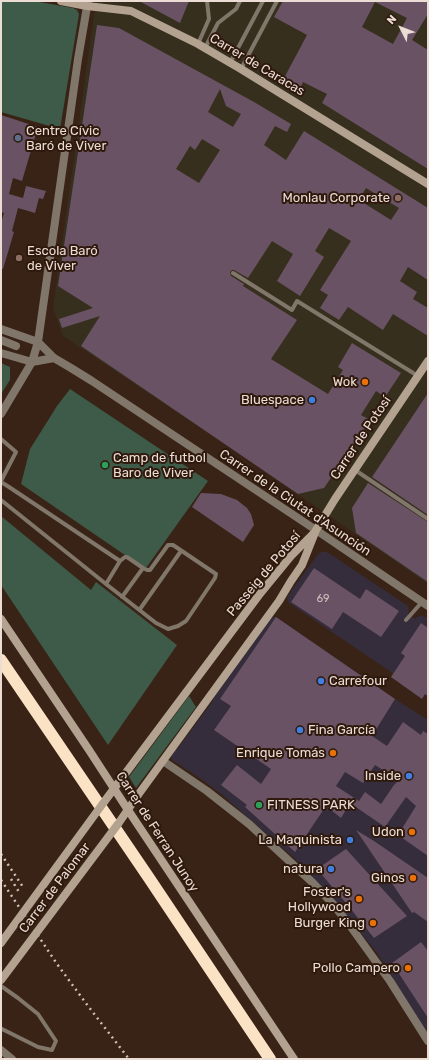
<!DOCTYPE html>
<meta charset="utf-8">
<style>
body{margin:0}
#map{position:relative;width:429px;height:1060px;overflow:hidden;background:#392316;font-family:Rubik,sans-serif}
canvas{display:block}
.frame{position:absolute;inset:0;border:2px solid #ebdcd4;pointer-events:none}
.north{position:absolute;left:381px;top:8px;width:40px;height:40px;-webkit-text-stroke:3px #2e190c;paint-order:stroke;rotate:312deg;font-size:11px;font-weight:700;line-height:16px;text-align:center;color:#ebdcd4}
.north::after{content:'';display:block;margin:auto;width:14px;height:18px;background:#ebdcd4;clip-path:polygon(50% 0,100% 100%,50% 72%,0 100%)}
</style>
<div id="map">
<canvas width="429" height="1060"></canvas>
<div class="frame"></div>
<div class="north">N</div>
</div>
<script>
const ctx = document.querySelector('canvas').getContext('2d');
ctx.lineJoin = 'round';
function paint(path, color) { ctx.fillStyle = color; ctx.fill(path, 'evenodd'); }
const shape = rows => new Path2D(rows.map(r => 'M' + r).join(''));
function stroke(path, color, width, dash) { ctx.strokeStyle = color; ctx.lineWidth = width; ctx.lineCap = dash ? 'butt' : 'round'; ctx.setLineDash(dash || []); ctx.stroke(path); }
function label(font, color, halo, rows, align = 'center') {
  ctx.font = font + ' Rubik,sans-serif'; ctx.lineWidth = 4; ctx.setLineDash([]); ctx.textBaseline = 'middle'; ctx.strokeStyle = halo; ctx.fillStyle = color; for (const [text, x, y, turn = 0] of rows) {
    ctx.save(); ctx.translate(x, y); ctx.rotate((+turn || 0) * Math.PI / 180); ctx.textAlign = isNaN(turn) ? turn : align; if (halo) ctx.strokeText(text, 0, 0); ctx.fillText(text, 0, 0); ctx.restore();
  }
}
paint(shape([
 [322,552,327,552,408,606,409,611,408,614,416,619,417,617,422,615,428,619,428,697,289,603,287,597,318,554],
 [273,617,276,617,395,699,428,720,428,1034,377,953,338,905,294,858,220,793,197,776,172,760,171,756,175,749,178,748,212,702,214,695,269,620]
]), '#352c3c');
paint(shape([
 [97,1,428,1,428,584,244,457,63,336,53,308,94,15]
]), '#372f1e');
paint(shape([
 [1,1,34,1,73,8,77,10,79,14,60,129,1,112],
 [1,363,10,367,10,380,1,394],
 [70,389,208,481,146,568,122,553,21,484,30,449,57,406],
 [1,516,91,590,96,582,177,645,108,745,1,585,1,543,2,539],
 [189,696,196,707,136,788,129,777]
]), '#3e5a48');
paint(shape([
 [139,1,189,1,180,23],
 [283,1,428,1,428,14,412,40,428,50,428,169,322,103,327,94,303,82,300,90,283,80,307,35,274,17],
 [375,2,407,18,393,44,362,27],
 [97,25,119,28,254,102,291,124,287,132,275,126,264,145,286,160,304,131,428,208,428,280,408,267,400,281,417,292,413,299,428,308,428,336,393,314,383,330,348,307,339,320,320,308,328,295,320,290,351,241,329,228,315,251,324,257,300,296,277,281,293,254,272,241,248,278,234,270,232,270,230,272,231,276,244,284,243,286,297,320,271,359,328,394,343,370,338,367,352,343,401,373,385,397,376,391,361,415,370,420,324,488,298,494,81,346,100,316,62,328,59,319,93,308,58,286],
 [220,89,226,106,241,114,233,127,208,112],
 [202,139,220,150,199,183,176,169,190,146,195,150],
 [366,188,399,208,391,220,359,200],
 [1,115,38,127,22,181,13,178,9,194,23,198,26,186,46,191,43,199,39,198,35,213,18,208,12,231,14,232,3,269,1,269,1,223,4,213,1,212],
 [428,393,428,515,372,477],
 [368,483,428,522,428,582,356,533,352,508],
 [201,493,221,494,237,500,247,508,251,514,254,525,243,542,192,507],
 [314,568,360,599,366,589,399,611,381,637,343,612,332,629,291,602],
 [276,617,395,699,372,736,387,746,403,722,421,735,423,731,428,734,428,856,398,835,416,806,406,797,385,827,350,803,341,818,326,806,295,852,245,807,247,805,221,785,237,765,261,784,271,769,214,730,231,706,220,699],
 [375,765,399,780,394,785,381,804,365,792,359,801,336,786,345,772,363,783],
 [421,623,428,628,428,696,425,694,422,699,391,677,405,656,401,653],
 [356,830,374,841,428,878,428,922,414,912,412,913],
 [346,849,407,916,374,938,346,903,317,869],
 [421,942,428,951,428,1018,392,963]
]), '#695263');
stroke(shape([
 [198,44,209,19,207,1],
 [205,48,218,23,236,9,240,1],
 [230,63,263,1],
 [241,69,277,1],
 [233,273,292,310,297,301,418,376],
 [1,439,16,452,1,481],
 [355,470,428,519],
 [1,482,9,487,120,561],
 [1,500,106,584,156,623,168,629,178,626,186,621,215,578,216,574,173,545,168,545,150,570,147,570,143,568],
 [106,584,120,561,125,557,127,557,143,568,122,597],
 [140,609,181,551],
 [406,620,422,602],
 [1,986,18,998,38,1014,56,1041,52,1050,38,1047,2,1029,1,1029]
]), '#80766a', 4);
stroke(shape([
 [1,329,38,342,54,358,71,368,92,381,316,530,428,606],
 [1,340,16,346],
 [1,353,32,362,54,358],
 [1,414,32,362,38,342,78,59,88,1],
 [163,761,207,791,249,824,312,882,333,904,351,927,390,981,428,1041],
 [1,1050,12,1059]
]), '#80766a', 8);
stroke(shape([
 [61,1,87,6,131,11,198,44,241,69,428,184],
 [1,619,89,750,128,810,294,1059],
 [104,802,259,595,291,556,313,534],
 [118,824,138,795,279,601,291,581,302,565,316,530,335,499,428,361]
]), '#b2a28f', 8);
stroke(shape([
 [1,660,149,878,270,1059]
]), '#fce2c5', 12);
stroke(shape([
 [1,854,23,887],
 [11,879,19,892],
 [1,880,57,964,88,1006,129,1059]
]), '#cfbfb6', 2.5, [2, 4]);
stroke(shape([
 [1,943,104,802],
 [1,980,118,824]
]), '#b2a28f', 8);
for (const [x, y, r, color] of [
 [18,138,4,"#5c6f8a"],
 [398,198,4,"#8d6e63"],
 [19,258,4,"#8d6e63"],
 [365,382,4,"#e8710a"],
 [312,400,4,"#3f7fe0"],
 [105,465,4,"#2e9e5b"],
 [321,681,4,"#3f7fe0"],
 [300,730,4,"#3f7fe0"],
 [333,753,4,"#e8710a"],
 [409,776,4,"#3f7fe0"],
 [259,805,4,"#2e9e5b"],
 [412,832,4,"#e8710a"],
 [350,840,4,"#3f7fe0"],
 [331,869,4,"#3f7fe0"],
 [413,878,4,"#e8710a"],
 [359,899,4,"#e8710a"],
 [373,923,4,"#e8710a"],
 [408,968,4,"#e8710a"]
]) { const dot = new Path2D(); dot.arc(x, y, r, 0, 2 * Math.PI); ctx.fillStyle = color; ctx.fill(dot); stroke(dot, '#2e190c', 1.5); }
label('11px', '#cabab8', null, [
 ["69",323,599]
]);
label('13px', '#ebdcd4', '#2e190c', [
 ["Carrer de Caracas",257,65,31],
 ["Carrer de Potosí",361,438,-56],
 ["Carrer de la Ciutat d'Asunción",295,503,34],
 ["Passeig de Potosí",264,574,-50],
 ["Carrer de Ferran Junoy",157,832,57],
 ["Carrer de Palomar",55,888,-53]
]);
label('13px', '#ebdcd4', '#2e190c', [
 ["Centre Cívic",26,131,"left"],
 ["Baró de Viver",26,146,"left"],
 ["Monlau Corporate",390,198],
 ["Escola Baró",27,251,"left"],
 ["de Viver",27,266,"left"],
 ["Wok",357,382],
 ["Bluespace",304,400],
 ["Camp de futbol",113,458,"left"],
 ["Baro de Viver",113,473,"left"],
 ["Carrefour",329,681,"left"],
 ["Fina García",308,730,"left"],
 ["Enrique Tomás",325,753],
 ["Inside",401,776],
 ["FITNESS PARK",267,805,"left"],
 ["Udon",404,832],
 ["La Maquinista",342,840],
 ["natura",323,869],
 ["Ginos",405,878],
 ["Foster's",351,892],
 ["Hollywood",351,907],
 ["Burger King",365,923],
 ["Pollo Campero",400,968]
], 'right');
</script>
